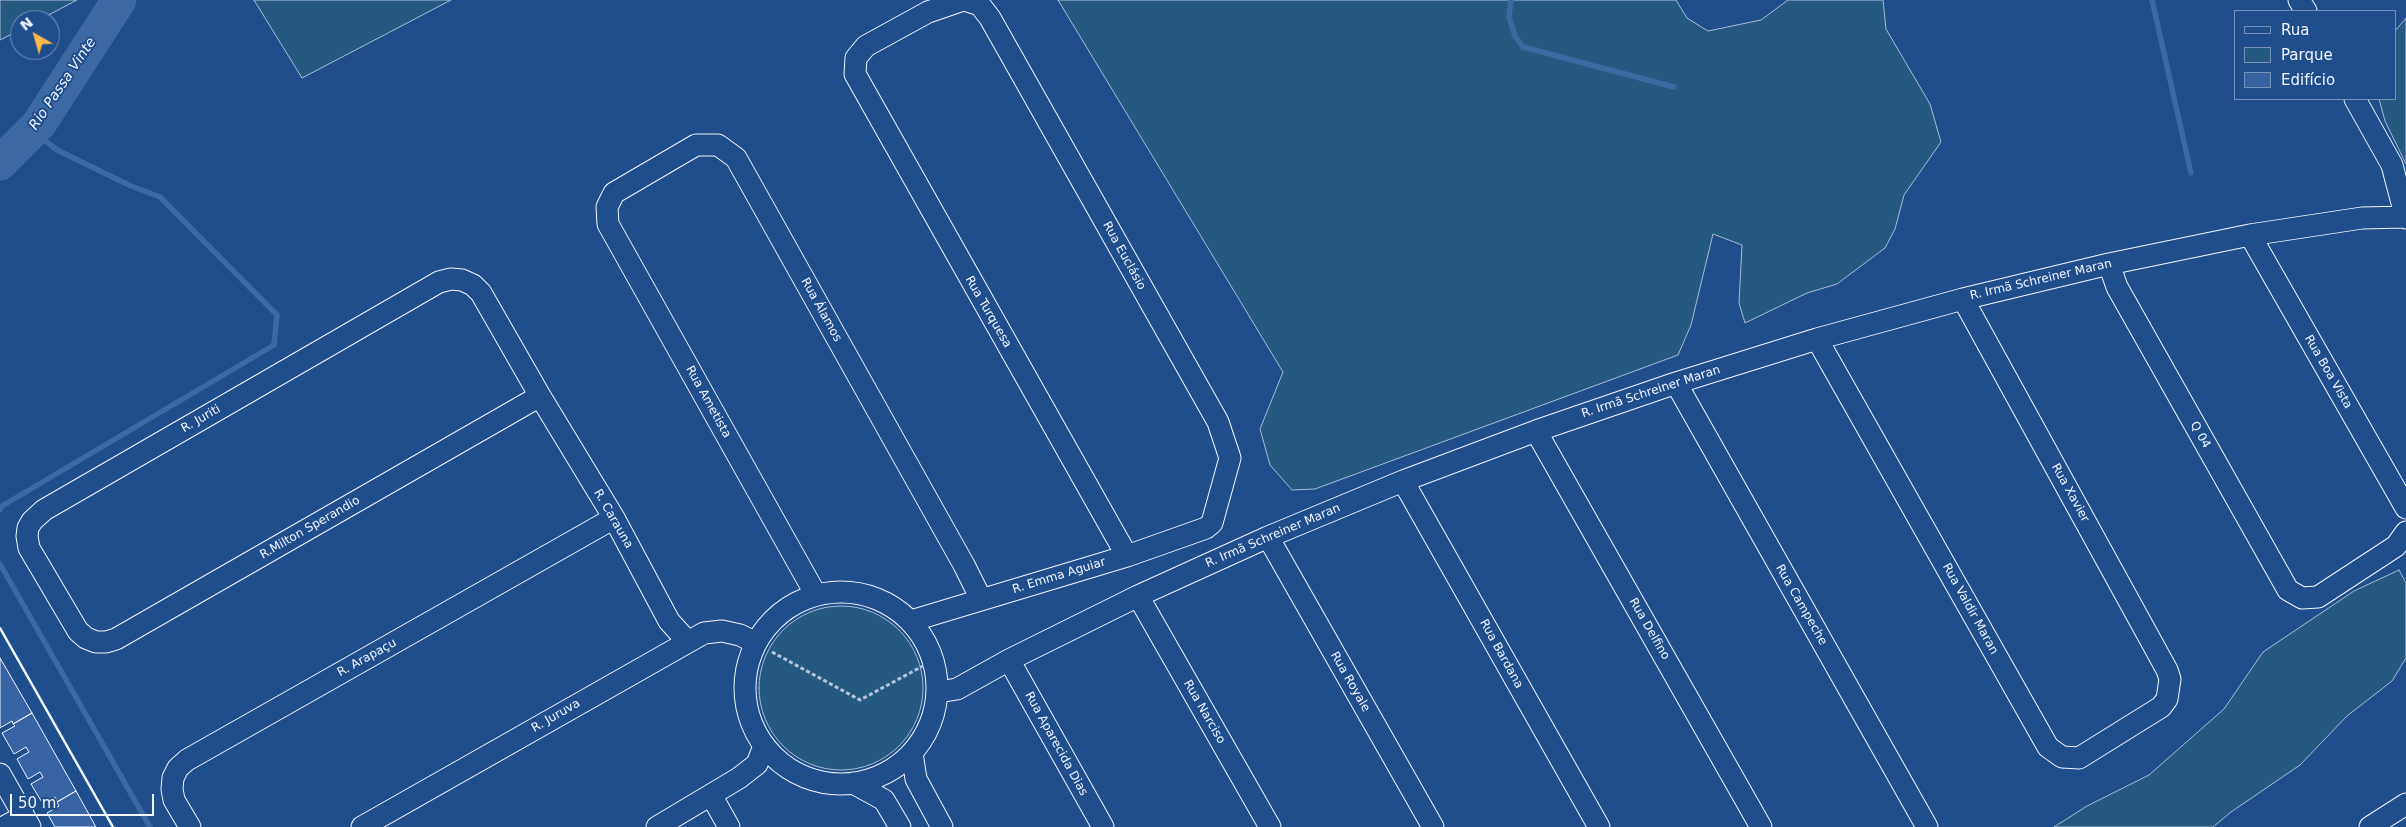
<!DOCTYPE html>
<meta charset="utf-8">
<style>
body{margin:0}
#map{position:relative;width:2406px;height:827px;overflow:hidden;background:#1f4e8c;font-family:"DejaVu Sans",sans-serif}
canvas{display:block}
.legend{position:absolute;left:2234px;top:10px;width:162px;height:90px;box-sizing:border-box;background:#1f4e8c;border:1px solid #7391ba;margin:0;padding:6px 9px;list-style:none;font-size:15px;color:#f2f6ff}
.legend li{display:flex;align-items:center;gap:10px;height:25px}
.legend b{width:25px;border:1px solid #7391ba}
.north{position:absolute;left:10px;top:10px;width:50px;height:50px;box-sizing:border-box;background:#1f4e8c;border:1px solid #7391ba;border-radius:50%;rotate:322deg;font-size:14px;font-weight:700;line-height:20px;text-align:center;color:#f2f6ff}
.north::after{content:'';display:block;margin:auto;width:18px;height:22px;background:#ffb74d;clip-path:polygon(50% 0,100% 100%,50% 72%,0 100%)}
.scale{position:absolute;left:10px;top:794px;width:144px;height:22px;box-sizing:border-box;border:2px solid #f2f6ff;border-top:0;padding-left:6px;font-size:15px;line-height:18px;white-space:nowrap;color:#f2f6ff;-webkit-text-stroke:4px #1f4e8c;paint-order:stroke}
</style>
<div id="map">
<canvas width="2406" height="827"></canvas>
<ul class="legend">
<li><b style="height:6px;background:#1f4e8c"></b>Rua</li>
<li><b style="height:14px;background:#245a82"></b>Parque</li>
<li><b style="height:14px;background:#3563a3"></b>Edifício</li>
</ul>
<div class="north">N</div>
<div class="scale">50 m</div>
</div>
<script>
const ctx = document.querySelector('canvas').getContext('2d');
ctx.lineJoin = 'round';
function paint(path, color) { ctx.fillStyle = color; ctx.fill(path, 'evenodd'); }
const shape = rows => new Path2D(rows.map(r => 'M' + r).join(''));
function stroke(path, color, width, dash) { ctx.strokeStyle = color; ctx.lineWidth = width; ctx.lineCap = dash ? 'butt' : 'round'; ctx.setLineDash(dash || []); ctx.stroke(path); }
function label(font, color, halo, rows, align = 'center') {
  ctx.font = font + ' "DejaVu Sans",sans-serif'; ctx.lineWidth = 4; ctx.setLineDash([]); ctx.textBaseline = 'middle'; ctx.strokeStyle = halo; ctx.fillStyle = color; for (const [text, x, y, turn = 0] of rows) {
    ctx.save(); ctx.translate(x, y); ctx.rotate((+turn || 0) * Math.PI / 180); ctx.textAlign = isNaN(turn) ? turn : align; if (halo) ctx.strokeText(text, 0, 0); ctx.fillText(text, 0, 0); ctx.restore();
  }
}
const green = shape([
 [0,0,77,0,39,20,20,20,20,30,0,40,0,0],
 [254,0,451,0,302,78,254,0],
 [1058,0,1676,0,1687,18,1708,31,1761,20,1788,0,1883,0,1886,29,1930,104,1941,142,1904,195,1895,229,1885,248,1837,284,1807,293,1745,323,1739,303,1742,245,1713,234,1691,325,1678,355,1315,489,1292,490,1270,465,1260,429,1283,372,1058,0],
 [2406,18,2406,164,2385,121,2379,99,2395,99,2395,31,2406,18],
 [2399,570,2406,583,2406,658,2392,681,2347,716,2300,765,2231,812,2213,827,2054,827,2087,806,2149,775,2224,709,2263,652,2354,591,2399,570],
 '759 688a82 82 0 1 1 164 0a82 82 0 1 1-164 0Z'
]);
paint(green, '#245a82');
stroke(green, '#a8bbd7', 1);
stroke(shape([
 [1511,0,1509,17,1515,36,1523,47,1674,87],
 [2152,0,2191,173],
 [0,510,2,506,274,345,277,315,160,197,131,186,57,150,39,136,39,124],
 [0,564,150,827]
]), '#3b69a3', 5.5);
stroke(shape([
 [0,163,39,124,119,0]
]), '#3b69a3', 35);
const building = shape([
 [0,658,32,713,13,724,12,721,0,728,0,658],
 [32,713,76,791,57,802,55,797,43,804,31,784,43,777,40,772,28,779,17,759,29,752,26,747,14,754,2,733,15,726,13,724,32,713],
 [76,791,96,827,55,827,47,813,59,806,57,802,76,791]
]);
paint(building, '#3563a3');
stroke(building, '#f2f6ff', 1);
const minor = shape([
 [963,0,928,12,866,46,856,58,855,74,1127,556],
 [2299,0,2306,11],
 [2355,99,2392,165,2406,218],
 [2250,235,2406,508],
 [2109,264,2117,287,2288,590,2302,598,2318,597,2396,546,2406,532],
 [1817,339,2048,747,2062,757,2079,758,2161,707,2167,699,2170,679,2167,670,1963,299],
 [1676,383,1927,827],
 [540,396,116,639,106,642,96,642,86,638,78,631,29,548,27,536,28,528,32,521,44,510,439,282,451,279,462,280,473,285,481,293,540,396,614,518,669,621,687,641],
 [1536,431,1761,827],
 [1403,481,1599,827],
 [1268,537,1433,827],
 '745 688a96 96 0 1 1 192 0a96 96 0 1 1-192 0Z',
 [816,595,608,224,607,207,614,193,696,145,718,145,736,158,964,565,981,599],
 [1138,596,1270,827],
 [911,621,1127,556,1206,528,1212,523,1230,458,1218,422,990,18,980,5,965,0],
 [1009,660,1103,827],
 [938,692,957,689,1009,660,1138,596,1268,537,1403,481,1536,431,1676,383,1817,339,1963,299,2109,264,2250,235,2362,218,2405,217],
 [912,753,916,779,942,827],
 [0,774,30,827],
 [853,783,884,800,900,827],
 [711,795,729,827],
 [4,827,24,816],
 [190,827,174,800,172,789,173,778,178,768,187,760,614,518],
 [362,827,704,633,722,631,740,635,756,643],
 [657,827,739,778,757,764,764,746],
 [2370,827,2406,804]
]);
stroke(minor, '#f2f6ff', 23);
stroke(shape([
 [772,652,860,700,934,660]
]), '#b3c4dc', 3, [4, 2.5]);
stroke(minor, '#1f4e8c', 21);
stroke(shape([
 [0,628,113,827]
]), '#f2f6ff', 2.5);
label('12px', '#f2f6ff', '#1f4e8c', [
 ["Rua Euclásio",1124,256,61],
 ["R. Irmã Schreiner Maran",2041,280,-13],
 ["Rua Álamos",821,310,61],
 ["Rua Turquesa",988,312,60],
 ["Rua Boa Vista",2328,372,60],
 ["R. Irmã Schreiner Maran",1651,392,-18],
 ["Rua Ametista",708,402,61],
 ["R. Juriti",201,419,-30],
 ["Q 04",2200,435,61],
 ["Rua Xavier",2070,493,61],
 ["R. Carauna",613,519,60],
 ["R.Milton Sperandio",310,528,-30],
 ["R. Irmã Schreiner Maran",1273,536,-23],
 ["R. Emma Aguiar",1059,576,-17],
 ["Rua Campeche",1801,605,60],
 ["Rua Valdir Maran",1970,609,61],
 ["Rua Delfino",1649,629,60],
 ["Rua Bardana",1501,654,61],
 ["R. Arapaçu",367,658,-29],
 ["Rua Royale",1350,682,60],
 ["Rua Narciso",1204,712,60],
 ["R. Juruva",556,716,-30],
 ["Rua Aparecida Dias",1056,744,61]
]);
label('italic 14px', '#f2f6ff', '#1f4e8c', [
 ["Rio Passa Vinte",63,84,-56]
]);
</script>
